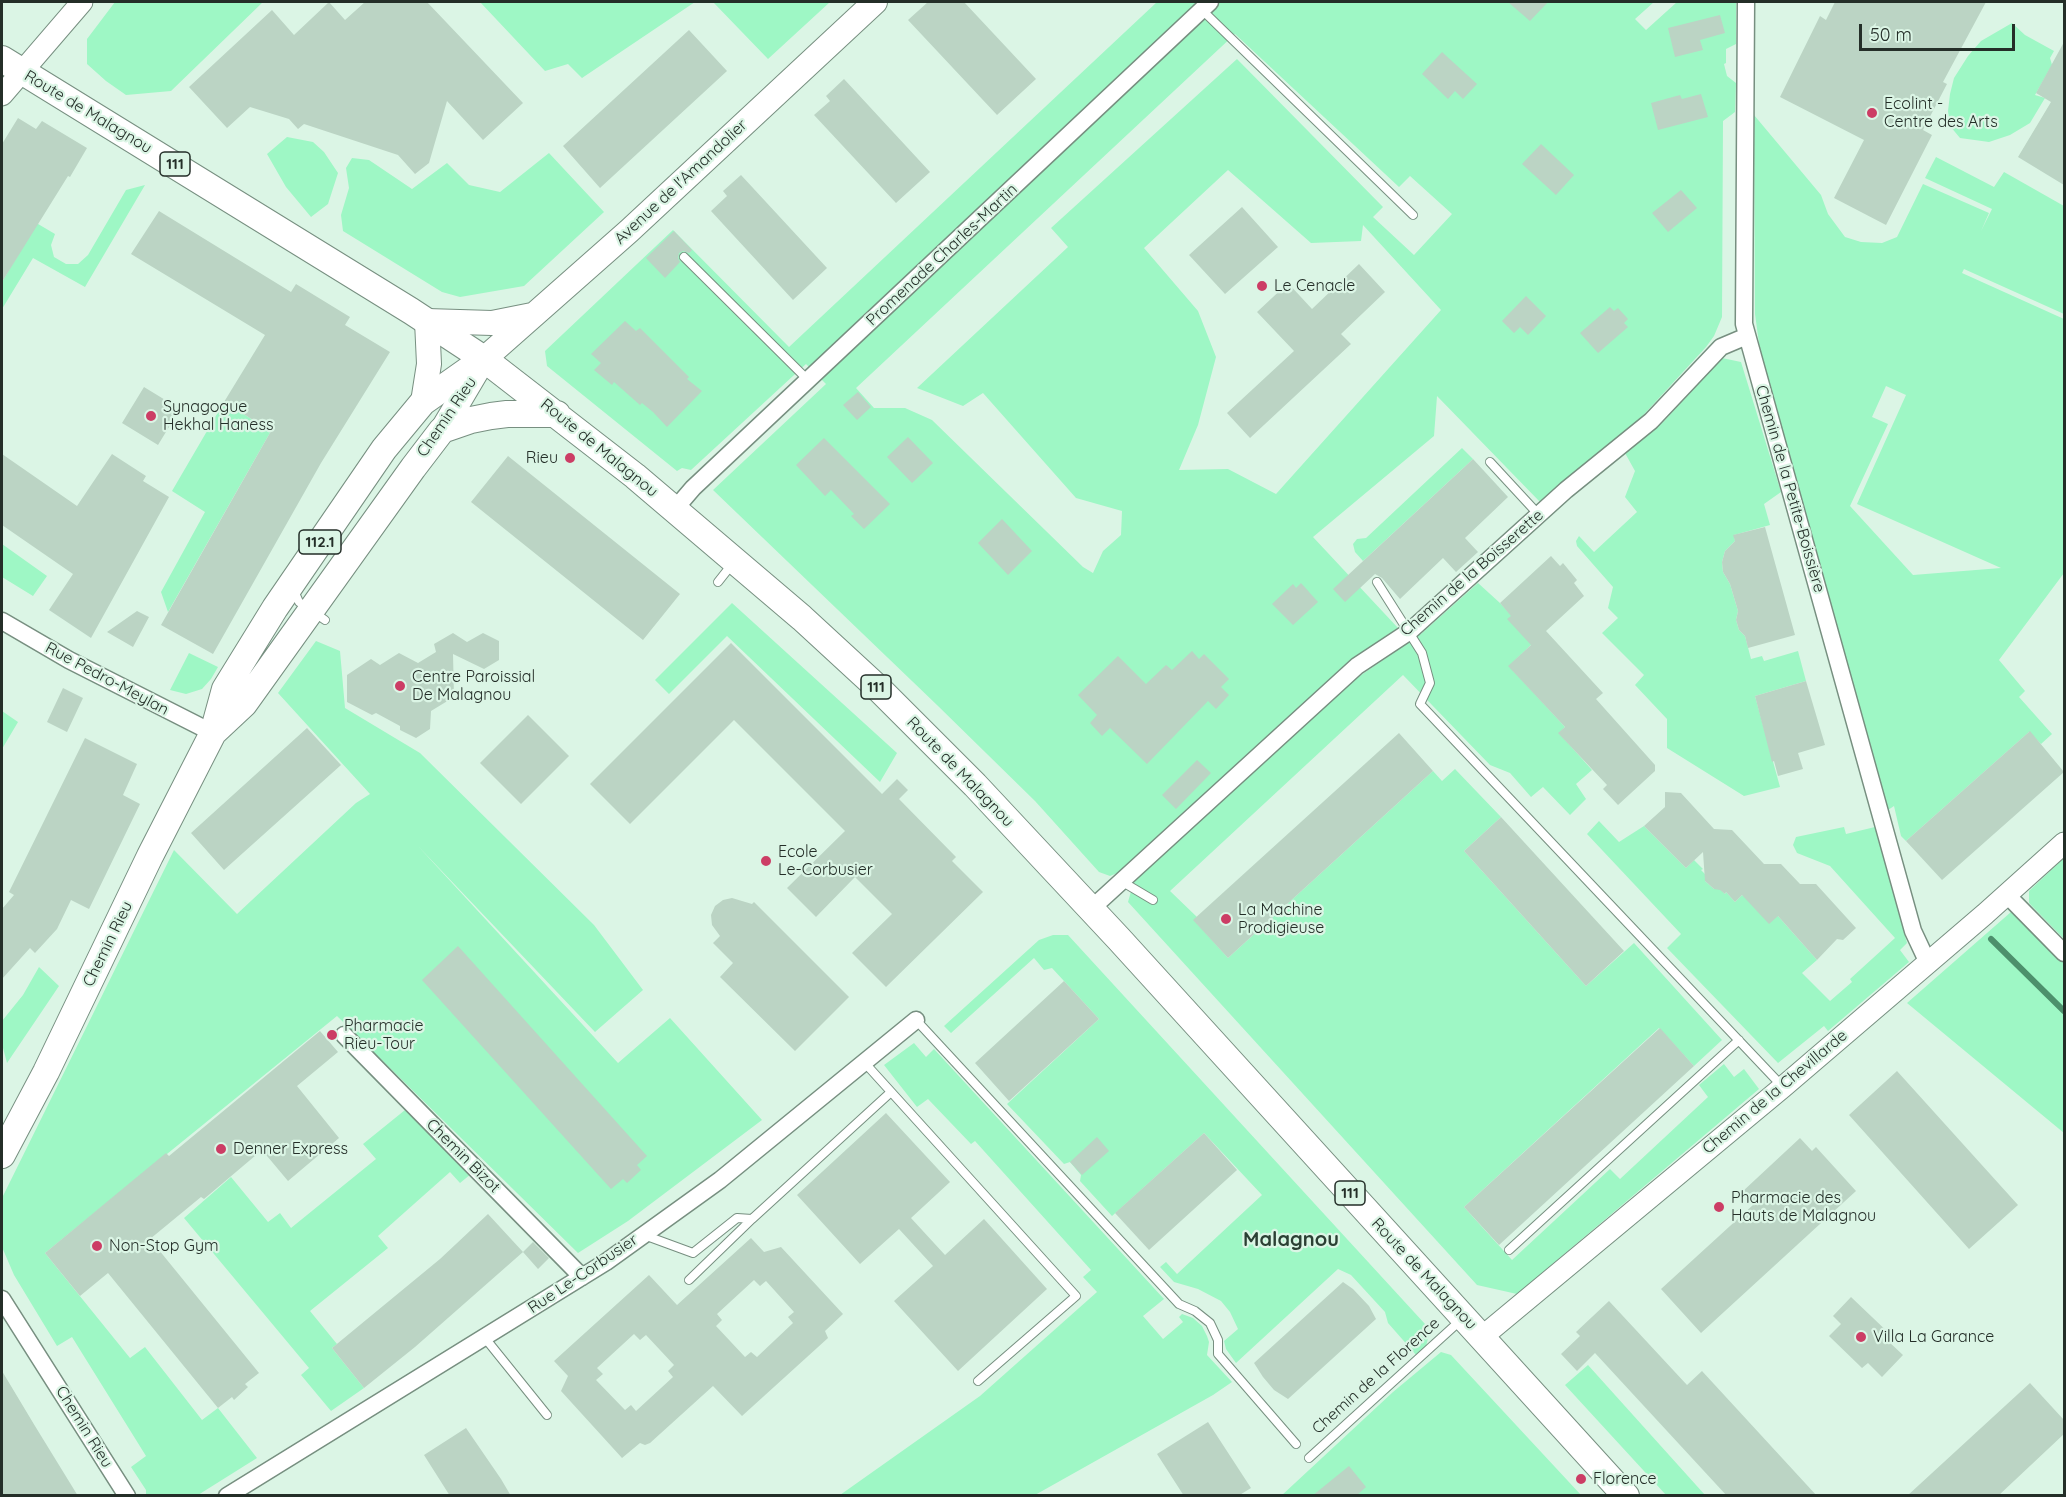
<!DOCTYPE html>
<meta charset="utf-8">
<style>
body{margin:0}
#map{position:relative;width:2066px;height:1497px;overflow:hidden;background:#dbf5e5;font-family:Quicksand,sans-serif}
canvas{display:block}
.frame{position:absolute;inset:0;border:3px solid #242e28;pointer-events:none}
.scale{position:absolute;left:1859px;top:24px;width:156px;height:27px;box-sizing:border-box;border:3px solid #242e28;border-top:0;padding-left:8px;font-size:18px;line-height:21px;white-space:nowrap;color:#242e28;-webkit-text-stroke:4px #dbf5e5;paint-order:stroke}
</style>
<div id="map">
<canvas width="2066" height="1497"></canvas>
<div class="frame"></div>
<div class="scale">50 m</div>
</div>
<script>
const ctx = document.querySelector('canvas').getContext('2d');
ctx.lineJoin = 'round';
function paint(path, color) { ctx.fillStyle = color; ctx.fill(path, 'evenodd'); }
const shape = rows => new Path2D(rows.map(r => 'M' + r).join(''));
function stroke(path, color, width, dash) { ctx.strokeStyle = color; ctx.lineWidth = width; ctx.lineCap = dash ? 'butt' : 'round'; ctx.setLineDash(dash || []); ctx.stroke(path); }
function label(font, color, halo, rows, align = 'center') {
  ctx.font = font + ' Quicksand,sans-serif'; ctx.lineWidth = 4.5; ctx.setLineDash([]); ctx.textBaseline = 'middle'; ctx.strokeStyle = halo; ctx.fillStyle = color; for (const [text, x, y, turn = 0] of rows) {
    ctx.save(); ctx.translate(x, y); ctx.rotate((+turn || 0) * Math.PI / 180); ctx.textAlign = isNaN(turn) ? turn : align; if (halo) ctx.strokeText(text, 0, 0); ctx.fillText(text, 0, 0); ctx.restore();
  }
}
paint(shape([
 [115,2,263,2,171,91,126,95,106,81,87,64,87,39],
 [480,2,695,2,582,78,568,64,545,71],
 [713,2,830,2,768,59],
 [1157,2,1654,2,1635,19,1646,30,1677,2,1736,2,1736,44,1726,49,1726,63,1724,64,1727,76,1736,83,1735,112,1723,121,1722,317,1714,336,1706,347,1636,423,1540,502,1437,396,1434,436,1313,537,1398,628,1349,661,1122,871,1110,876,1099,872,1035,801,937,705,713,490,826,384,806,364,691,470,682,468,677,471,547,366,545,351,673,230,789,347],
 [1235,34,1399,187,1410,176,1452,214,1414,255,1373,217,1383,207,1237,59,1051,228,1068,247,917,388,963,406,983,393,1076,498,1122,511,1121,535,1103,551,1093,573,1083,567,932,420,905,408,874,408,856,388],
 [1228,170,1311,243,1361,241,1363,225,1441,310,1276,494,1228,469,1179,470,1198,425,1216,357,1198,311,1144,248],
 [2012,23,2025,35,2054,51,2050,58,2052,65,2035,95,2045,98,2030,123,2010,135,1989,142,1960,138,1950,126,1948,111,1950,94,1954,78,1968,56,1981,41],
 [1754,115,1821,195,1828,214,1845,237,1861,242,1882,243,1897,237,1923,184,1989,213,1981,231,1992,209,1925,178,1936,157,1994,187,2004,172,2064,206,2064,314,1964,269,1962,273,2064,319,2064,573,1999,660,2025,691,2019,697,2052,734,2041,744,2029,732,1906,841,1901,836,1894,806,1888,810,1761,358,1755,314],
 [1886,386,1906,395,1857,504,2001,568,1913,575,1850,506,1888,424,1872,417],
 [287,137,313,142,324,152,338,173,328,204,311,217,286,187,267,154],
 [549,153,604,212,524,286,460,297,442,292,343,231,341,215,349,188,346,168,352,158,369,160,412,189,447,163,469,185,500,192],
 [145,185,85,287,33,258,2,309,2,282,20,251,33,221,55,234,51,245,54,257,66,264,78,264,88,255,126,190],
 [1722,358,1741,362,1781,492,1764,504,1770,525,1734,535,1735,541,1725,551,1722,562,1723,572,1730,584,1738,611,1736,620,1739,630,1745,636,1751,659,1762,656,1764,661,1798,651,1806,681,1755,696,1780,787,1744,796,1667,748,1667,719,1635,685,1644,675,1602,633,1618,618,1608,608,1613,587,1577,546,1576,541,1579,536,1594,552,1637,512,1625,497,1635,471,1625,453,1664,421],
 [224,402,271,431,168,612,161,592,205,512,172,491],
 [1462,448,1473,459,1363,561,1355,552,1353,544,1357,539,1366,538],
 [2,544,47,576,33,596,2,577],
 [1478,583,1500,603,1535,641,1509,666,1565,727,1559,733,1592,770,1576,784,1586,799,1570,815,1543,787,1531,797,1510,773,1490,765,1403,675,1170,891,1197,917,1194,920,1228,958,1433,771,1442,781,1455,769,1501,817,1464,851,1586,986,1634,943,1722,1040,1694,1066,1659,1028,1464,1207,1512,1260,1610,1169,1620,1179,1708,1097,1699,1085,1724,1064,1734,1077,1744,1069,1759,1089,1517,1294,1477,1285,1128,902,1134,881,1351,682,1422,633],
 [732,603,897,753,880,782,727,636,669,694,655,680],
 [316,641,340,651,345,708,420,753,594,925,643,990,595,1032,417,845,618,1063,670,1018,762,1120,628,1221,578,1253,337,1016,45,1253,130,1358,145,1347,202,1420,218,1408,257,1458,198,1495,146,1495,146,1490,131,1467,146,1456,72,1337,57,1346,14,1275,2,1247,2,1198,174,850,237,914,356,803,370,794,278,693],
 [189,653,218,667,211,679,202,689,186,694,170,690],
 [2,711,18,722,2,749],
 [1599,821,1619,842,1644,826,1686,868,1694,860,1703,869,1701,870,1707,876,1705,881,1714,889,1719,888,1725,894,1726,892,1735,902,1742,895,1778,916,1817,960,1802,973,1830,1001,1852,982,1850,979,1895,938,1830,866,1797,853,1793,845,1796,837,1844,827,1846,834,1875,827,1907,943,1900,950,1909,962,1828,1031,1824,1026,1778,1063,1667,948,1681,934,1587,834],
 [2064,858,2064,939,2029,903,2029,891],
 [2011,912,2064,958,2064,1133,1907,1003],
 [1053,935,1068,935,1425,1324,1429,1335,1426,1346,1417,1356,1388,1323,1385,1312,1351,1275,1338,1269,1236,1363,1226,1349,1224,1341,1238,1329,1230,1312,1221,1301,1198,1289,1174,1282,1160,1267,1166,1262,1177,1274,1262,1195,1204,1133,1112,1216,1080,1181,1081,1175,1070,1162,1064,1164,1007,1104,1099,1019,1052,968,1044,970,1034,958,951,1033,944,1026,1039,940],
 [39,967,59,986,7,1063,2,1044,2,1021,23,995],
 [914,1043,926,1057,934,1049,1164,1299,1143,1316,1163,1339,1183,1322,1179,1317,1182,1314,1193,1318,1202,1326,1207,1336,1209,1342,1207,1355,1232,1382,1213,1395,1035,1495,840,1495,980,1396,1097,1292,1083,1277,1091,1270,975,1141,971,1144,928,1099,917,1107,884,1065],
 [405,1110,471,1174,460,1183,450,1172,378,1236,388,1248,310,1311,337,1344,332,1348,364,1388,331,1411,301,1375,309,1368,184,1218,231,1177,268,1222,280,1213,291,1228,376,1159,363,1144],
 [1441,1352,1451,1355,1581,1495,1281,1496,1393,1392],
 [1588,1365,1705,1495,1666,1495,1565,1385]
]), '#9ef7c5');
stroke(shape([
 [1991,939,2064,1011]
]), '#4d906c', 6);
paint(shape([
 [329,2,345,20,365,2,427,2,523,103,483,140,447,101,429,163,415,174,398,155,304,124,298,129,289,119,250,107,227,128,189,87,272,10,294,35],
 [928,2,964,2,1036,79,997,115,908,20],
 [1508,2,1548,2,1530,21],
 [1835,2,1986,2,1943,82,1947,84,1923,130,1932,135,1886,225,1834,198,1864,140,1780,97,1820,16,1826,20],
 [1720,15,1725,33,1700,40,1703,50,1675,57,1668,28],
 [689,30,727,71,600,188,563,146],
 [2064,42,2064,185,2018,157,2051,102,2036,93],
 [1442,52,1477,84,1463,99,1455,91,1448,99,1422,74],
 [844,79,930,172,896,203,814,115,830,101,826,96],
 [1701,94,1708,117,1658,130,1651,103,1680,95,1682,99],
 [18,118,36,129,42,121,87,148,70,177,68,176,2,282,2,144],
 [1541,144,1574,175,1556,195,1522,164],
 [741,175,827,268,793,300,711,211,727,196,723,191],
 [1681,190,1697,208,1668,232,1652,213],
 [1242,207,1278,247,1225,294,1189,255],
 [159,211,291,292,296,284,350,317,345,325,390,352,321,463,213,654,161,625,271,431,224,402,265,335,131,254],
 [674,231,692,250,689,253,683,251,679,253,678,258,680,262,665,278,646,258],
 [1359,264,1385,292,1341,334,1351,344,1250,438,1227,413,1294,351,1257,312,1288,283,1312,309],
 [1526,296,1546,316,1528,335,1520,327,1514,333,1502,321],
 [1610,307,1614,311,1618,308,1628,319,1624,323,1628,327,1598,353,1580,333],
 [625,321,636,331,640,328,689,377,687,379,702,391,667,427,653,412,642,403,640,405,614,382,612,385,594,370,601,363,591,354],
 [144,387,180,409,158,445,122,423],
 [858,392,871,407,857,420,843,405],
 [908,437,933,463,912,483,887,457],
 [824,438,890,504,864,529,851,516,854,514,831,490,825,496,796,465],
 [2,454,77,506,112,454,146,476,143,481,169,497,91,638,49,610,73,574,2,525],
 [508,456,680,594,643,640,471,502],
 [1473,459,1508,497,1465,538,1478,552,1456,572,1443,558,1400,599,1382,578,1375,574,1345,602,1333,589],
 [1002,519,1032,551,1008,575,978,543],
 [1765,527,1795,635,1748,648,1745,636,1739,630,1736,620,1738,611,1730,584,1723,572,1722,562,1725,551,1735,541,1733,535],
 [1551,556,1560,566,1563,563,1577,580,1574,583,1584,596,1546,631,1603,693,1596,699,1655,765,1655,771,1618,805,1603,789,1607,785,1558,733,1565,727,1508,666,1531,645,1507,619,1511,616,1500,603],
 [1301,583,1318,602,1293,625,1272,604,1293,584,1296,588],
 [137,611,149,617,133,647,107,632],
 [453,633,467,642,483,633,499,641,499,660,484,669,453,654,454,697,431,711,430,729,416,738,400,730,400,726,376,713,372,715,347,702,347,675,371,659,380,665,399,653,418,663,436,652,434,644],
 [731,643,882,794,897,779,908,790,899,799,956,857,952,861,983,892,886,987,852,953,892,914,855,877,816,917,787,888,845,831,734,720,630,824,590,784],
 [1192,651,1199,659,1204,654,1229,679,1221,687,1229,695,1216,709,1208,701,1147,764,1110,728,1102,736,1090,723,1097,715,1078,695,1118,656,1146,684,1166,665,1172,670],
 [1806,681,1825,745,1798,753,1803,769,1778,776,1774,761,1772,762,1755,696],
 [63,688,83,698,67,732,47,722],
 [528,715,569,756,521,804,480,763],
 [307,728,341,765,224,870,191,833],
 [2030,731,2064,772,1942,880,1906,841],
 [1399,733,1433,771,1228,958,1193,920],
 [85,738,137,764,123,795,140,804,89,909,71,900,57,929,35,953,30,948,2,979,2,909,14,895,9,892],
 [1197,760,1211,773,1176,809,1162,795],
 [1665,792,1681,793,1714,829,1732,830,1764,864,1781,864,1800,884,1816,884,1856,928,1843,940,1837,939,1817,960,1778,916,1769,924,1742,895,1735,902,1726,892,1725,894,1720,890,1714,889,1705,881,1703,852,1686,868,1644,826,1665,807],
 [1501,817,1624,951,1586,986,1464,851],
 [732,898,752,904,754,902,849,997,795,1051,720,977,733,963,713,943,720,936,712,925,711,915,715,906,723,900],
 [458,946,647,1156,637,1165,641,1170,627,1183,623,1179,611,1189,422,980],
 [1064,981,1099,1019,1009,1101,975,1063],
 [1660,1028,1694,1066,1499,1245,1464,1207],
 [320,1031,338,1052,297,1086,339,1138,288,1181,262,1150,204,1199,201,1197,150,1239,259,1373,245,1384,248,1387,234,1400,232,1397,218,1408,108,1273,80,1296,45,1253,166,1153,169,1156],
 [1897,1071,2018,1205,1969,1249,1849,1115],
 [886,1113,950,1182,911,1218,945,1255,984,1219,1047,1289,958,1371,894,1301,933,1266,899,1229,860,1264,797,1195],
 [1204,1133,1237,1170,1149,1250,1115,1213],
 [1097,1137,1109,1151,1082,1175,1070,1162],
 [1800,1138,1812,1151,1816,1147,1856,1191,1701,1333,1661,1289,1753,1205,1742,1192],
 [488,1214,523,1252,415,1347,364,1388,332,1348,440,1259],
 [751,1238,764,1252,781,1247,843,1314,825,1331,828,1338,742,1416,713,1386,650,1443,645,1445,640,1443,622,1458,561,1391,568,1376,554,1361,649,1275,677,1305],
 [754,1280,760,1286,766,1281,794,1312,788,1317,793,1323,757,1357,751,1352,745,1357,716,1326,722,1320,717,1314],
 [634,1334,640,1340,646,1335,674,1365,668,1371,673,1377,636,1411,631,1405,625,1410,596,1380,603,1374,597,1368],
 [533,1242,549,1258,538,1269,523,1252],
 [1343,1282,1353,1289,1369,1306,1376,1319,1288,1399,1274,1390,1263,1377,1254,1363],
 [1851,1297,1893,1337,1888,1341,1903,1355,1882,1377,1868,1363,1862,1368,1829,1336,1841,1324,1833,1316],
 [1609,1301,1687,1385,1702,1371,1817,1496,1727,1496,1595,1353,1577,1371,1561,1354,1580,1336,1576,1332],
 [2,1371,35,1426,78,1496,2,1496],
 [2030,1383,2064,1420,2064,1434,1998,1496,1907,1496],
 [1208,1422,1251,1488,1238,1496,1184,1496,1157,1454],
 [466,1428,501,1479,511,1496,450,1496,424,1455],
 [1349,1466,1366,1487,1356,1496,1312,1496]
]), '#bbd4c4');
const service = shape([
 [1201,9,1413,215],
 [684,257,808,380],
 [1490,462,1539,515],
 [718,582,733,563],
 [1377,582,1422,653,1430,683,1420,704,1782,1086],
 [296,588,295,593,299,602,325,620],
 [1121,881,1153,900],
 [916,1020,1179,1304,1195,1311,1210,1323,1218,1340,1218,1354,1296,1444],
 [864,1062,1076,1296,978,1381],
 [644,1235,693,1253,737,1218,752,1219,891,1092],
 [1509,1250,1739,1040],
 [689,1280,752,1219],
 [485,1338,547,1415],
 [1309,1458,1462,1319]
]);
const minor = shape([
 [1746,2,1744,324,1913,931,1928,963],
 [675,509,693,488,1210,2],
 [2,621,69,660,213,733],
 [2007,895,2064,953],
 [1091,909,1357,666,1410,631,1566,490,1651,421,1721,347,1747,336],
 [344,1035,582,1277],
 [2,1299,127,1496],
 [227,1496,606,1262,720,1180,916,1020]
]);
const tertiary = shape([
 [2,95,82,2],
 [1482,1337,1783,1087,1985,914,2064,843]
]);
const secondary = shape([
 [423,402,429,364,427,321,492,323,532,315],
 [442,430,484,359,629,231,875,2]
]);
const primary = shape([
 [2,59,411,311,484,359,635,476,802,618,878,688,975,785,1119,939,1626,1496],
 [213,733,244,704,413,468,442,430,471,420,491,416,507,414,557,414],
 [2,1155,46,1072,150,856,213,733,225,689,275,608,384,449,423,402,484,359]
]);
stroke(service, '#778f80', 10);
stroke(minor, '#778f80', 19);
stroke(tertiary, '#778f80', 23);
stroke(secondary, '#778f80', 26);
stroke(primary, '#778f80', 28);
stroke(service, '#fff', 8);
stroke(minor, '#fff', 16);
stroke(tertiary, '#fff', 21);
stroke(secondary, '#fff', 24);
stroke(primary, '#fff', 26);
for (const [x, y, r, color] of [
 [1872,113,6,"#cc3d65"],
 [1262,286,6,"#cc3d65"],
 [151,416,6,"#cc3d65"],
 [570,458,6,"#cc3d65"],
 [400,686,6,"#cc3d65"],
 [766,861,6,"#cc3d65"],
 [1226,919,6,"#cc3d65"],
 [332,1035,6,"#cc3d65"],
 [221,1149,6,"#cc3d65"],
 [1719,1207,6,"#cc3d65"],
 [97,1246,6,"#cc3d65"],
 [1861,1337,6,"#cc3d65"],
 [1581,1479,6,"#cc3d65"]
]) { const dot = new Path2D(); dot.arc(x, y, r, 0, 2 * Math.PI); ctx.fillStyle = color; ctx.fill(dot); stroke(dot, '#dbf5e5', 2); }
for (const [x, y, w] of [
 [175,164,30],
 [320,542,42],
 [876,687,30],
 [1350,1193,30]
]) { const box = new Path2D(); box.roundRect(x - w / 2, y - 12, w, 24, 4.5); ctx.fillStyle = '#dbf5e5'; ctx.fill(box); stroke(box, '#242e28', 1.5); }
label('bold 15px', '#242e28', null, [
 ["111",175,164],
 ["112.1",320,542],
 ["111",876,687],
 ["111",1350,1193]
]);
label('16px', '#242e28', '#dbf5e5', [
 ["Ecolint -",1884,104],
 ["Centre des Arts",1884,122],
 ["Le Cenacle",1274,286],
 ["Synagogue",163,407],
 ["Hekhal Haness",163,425],
 ["Rieu",558,458,"right"],
 ["Centre Paroissial",412,677],
 ["De Malagnou",412,695],
 ["Ecole",778,852],
 ["Le-Corbusier",778,870],
 ["La Machine",1238,910],
 ["Prodigieuse",1238,928],
 ["Pharmacie",344,1026],
 ["Rieu-Tour",344,1044],
 ["Denner Express",233,1149],
 ["Pharmacie des",1731,1198],
 ["Hauts de Malagnou",1731,1216],
 ["Non-Stop Gym",109,1246],
 ["Villa La Garance",1873,1337],
 ["Florence",1593,1479]
], 'left');
label('16px', '#242e28', '#dbf5e5', [
 ["Route de Malagnou",88,112,31],
 ["Avenue de l'Amandolier",681,182,-43],
 ["Promenade Charles-Martin",942,255,-43],
 ["Chemin Rieu",447,417,-56],
 ["Route de Malagnou",599,448,39],
 ["Chemin de la Petite-Boissière",1790,489,74],
 ["Chemin de la Boisserette",1472,573,-41],
 ["Rue Pedro-Meylan",107,679,28],
 ["Route de Malagnou",960,772,46],
 ["Chemin Rieu",108,944,-64],
 ["Chemin de la Chevillarde",1775,1092,-40],
 ["Chemin Bizot",463,1156,45],
 ["Rue Le-Corbusier",583,1274,-34],
 ["Route de Malagnou",1424,1274,47],
 ["Chemin de la Florence",1376,1376,-42],
 ["Chemin Rieu",84,1427,58]
]);
label('bold 20px', '#2b4034', '#dbf5e5', [
 ["Malagnou",1291,1240]
]);
</script>
